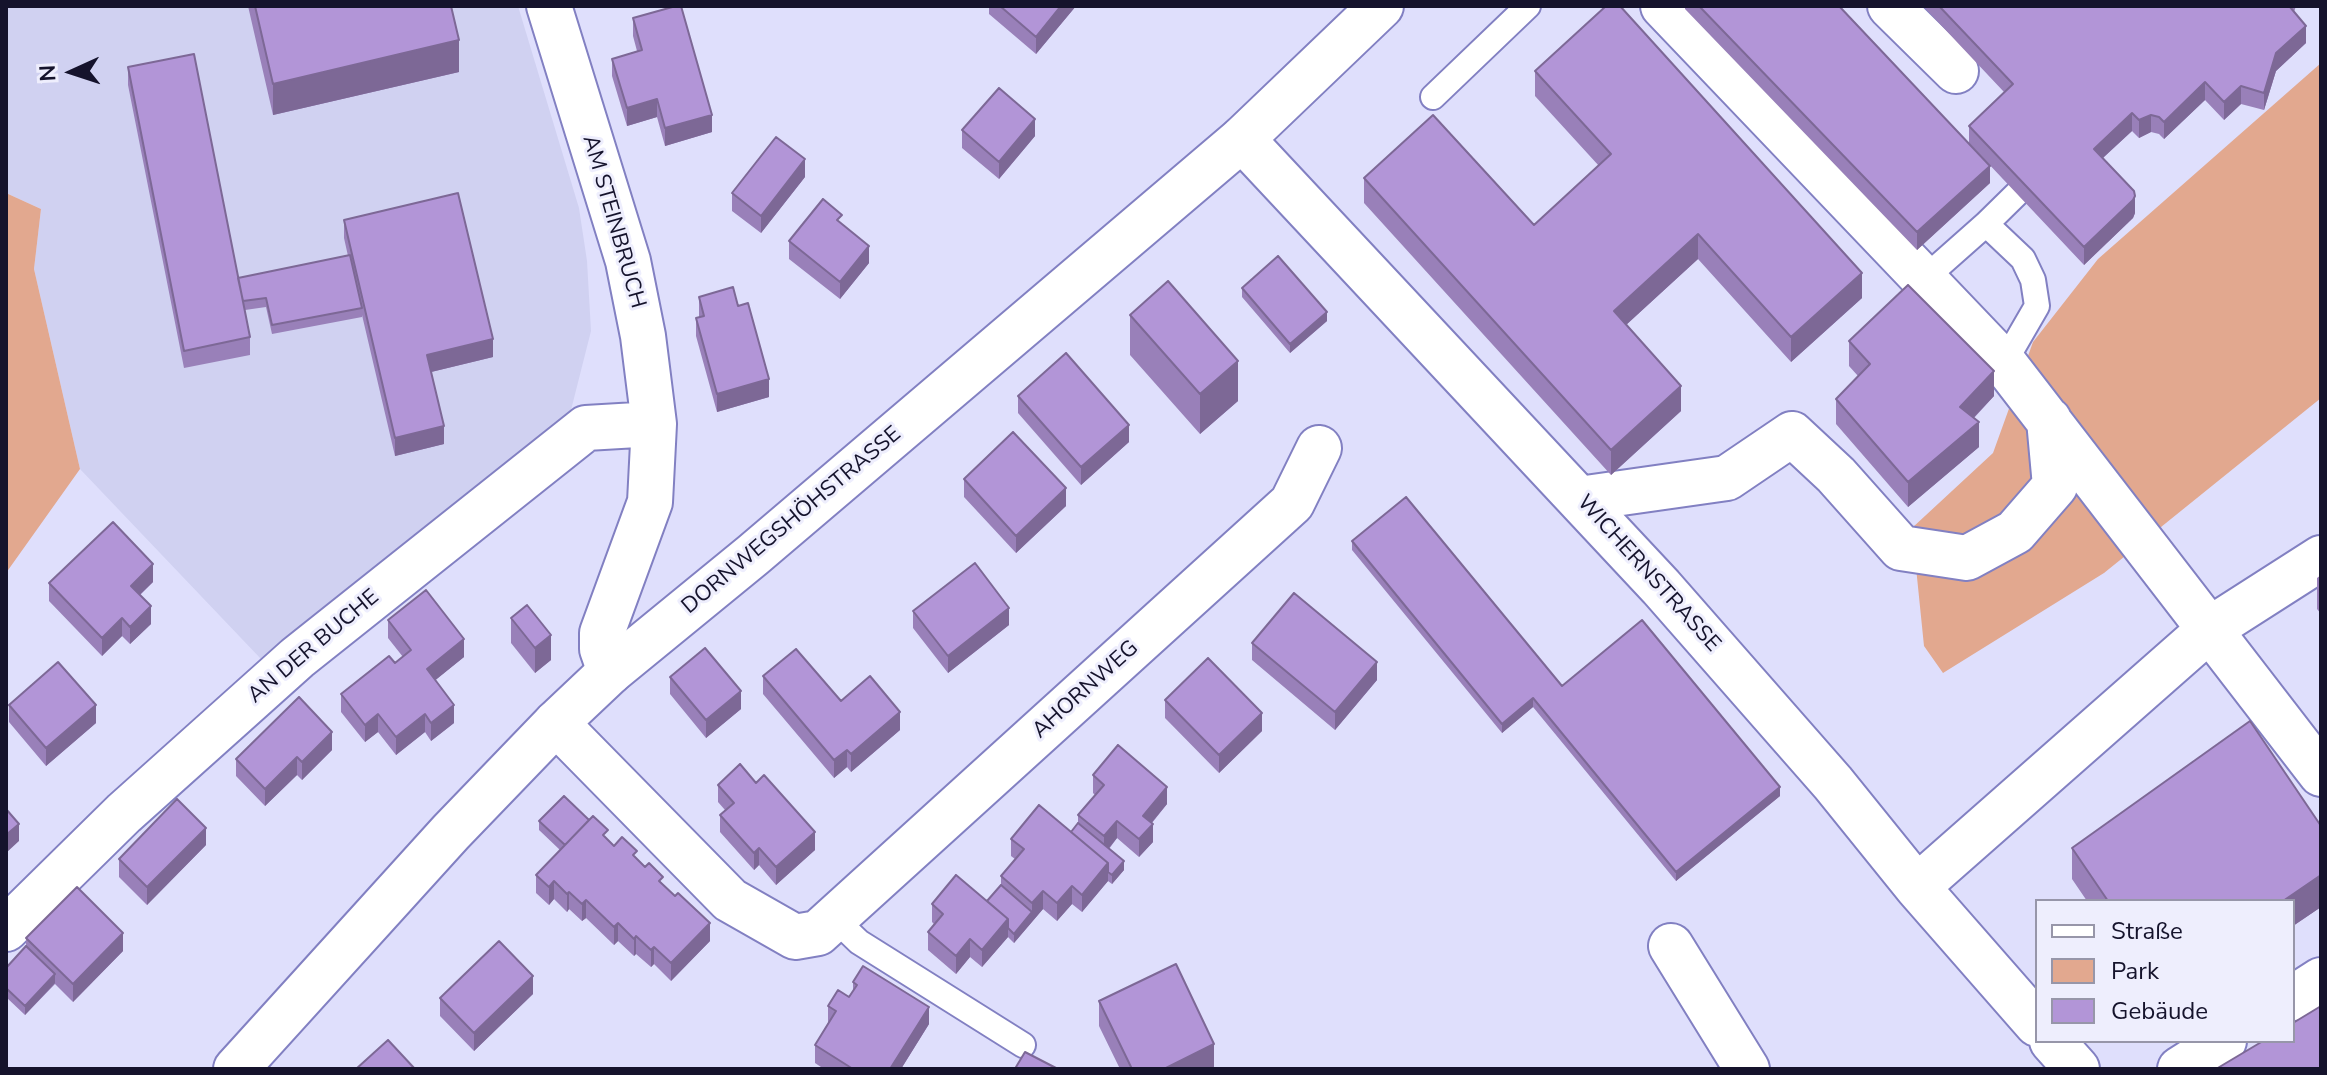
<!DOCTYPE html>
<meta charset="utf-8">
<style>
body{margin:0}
#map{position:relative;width:2327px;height:1075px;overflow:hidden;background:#dfdffc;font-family:"Nunito Sans",sans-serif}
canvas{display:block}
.frame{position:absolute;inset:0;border:8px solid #15132c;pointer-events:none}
.legend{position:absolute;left:2035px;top:899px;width:260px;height:144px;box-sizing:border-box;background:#eeeefd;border:2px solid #9796a9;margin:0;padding:10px 14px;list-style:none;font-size:24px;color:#15132c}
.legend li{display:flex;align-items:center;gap:16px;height:40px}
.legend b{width:40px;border:2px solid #9796a9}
.north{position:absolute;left:32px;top:32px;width:80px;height:80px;-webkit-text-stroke:6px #eeeefd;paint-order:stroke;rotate:267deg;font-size:22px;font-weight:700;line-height:32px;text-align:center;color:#15132c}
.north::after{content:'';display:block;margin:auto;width:28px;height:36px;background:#15132c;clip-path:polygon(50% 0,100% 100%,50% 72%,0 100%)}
</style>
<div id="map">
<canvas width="2327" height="1075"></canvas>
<div class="frame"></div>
<ul class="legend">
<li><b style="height:10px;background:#fff"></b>Straße</li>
<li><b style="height:22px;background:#e2a88f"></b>Park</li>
<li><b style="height:22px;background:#b295d7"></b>Gebäude</li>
</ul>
<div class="north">N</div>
</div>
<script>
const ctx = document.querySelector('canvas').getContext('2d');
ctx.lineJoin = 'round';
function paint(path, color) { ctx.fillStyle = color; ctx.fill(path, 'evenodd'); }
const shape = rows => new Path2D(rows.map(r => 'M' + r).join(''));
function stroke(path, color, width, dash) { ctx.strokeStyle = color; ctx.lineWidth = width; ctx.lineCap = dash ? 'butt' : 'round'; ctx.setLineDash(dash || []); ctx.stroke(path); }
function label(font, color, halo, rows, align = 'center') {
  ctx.font = font + ' "Nunito Sans",sans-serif'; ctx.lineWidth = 6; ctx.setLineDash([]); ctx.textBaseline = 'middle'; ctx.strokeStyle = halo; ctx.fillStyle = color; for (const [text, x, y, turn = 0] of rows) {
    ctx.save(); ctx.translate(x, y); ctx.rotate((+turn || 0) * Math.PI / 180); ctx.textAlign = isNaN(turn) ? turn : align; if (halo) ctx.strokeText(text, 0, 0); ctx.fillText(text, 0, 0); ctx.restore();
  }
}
paint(shape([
 [6,6,518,6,579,208,587,261,591,331,571,410,261,659,80,469,34,269,41,209,6,193]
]), '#d0d1f1');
paint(shape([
 [2321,63,2321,398,2104,573,1943,673,1924,646,1912,528,1993,453,2033,342,2098,259],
 [6,193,41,209,34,269,80,469,6,573]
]), '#e2a88f');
const service = shape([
 [1433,97,1528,6],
 [1986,224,2038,173],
 [1925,278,1986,224,2023,259,2033,280,2037,306,2004,363],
 [834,918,859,942,1023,1045]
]);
const minor = shape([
 [549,6,628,261,643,336,654,424,650,502,602,633,602,649,610,672],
 [1663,6,2004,363,2321,774],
 [1890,6,1956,71],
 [1242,139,1661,587,1833,783,1917,887,2037,1024],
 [1579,499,1727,478,1792,434,1836,475,1901,548,1967,558,2015,532,2055,486,2049,420],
 [556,723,730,900,795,937,818,933,1292,503,1319,448],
 [1917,887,2210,629,2321,558],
 [6,929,124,813,297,658,586,428,654,424],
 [1671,946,1747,1069],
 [2293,998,2321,980],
 [2052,1041,2077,1069],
 [2180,1069,2224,1041]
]);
const tertiary = shape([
 [236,1069,451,832,556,723,610,672,753,555,1242,139,1381,6]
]);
stroke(service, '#8280c2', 28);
stroke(minor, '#8280c2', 48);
stroke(tertiary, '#8280c2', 48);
stroke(service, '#fff', 24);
stroke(minor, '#fff', 44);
stroke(tertiary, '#fff', 44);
paint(shape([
 [248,6,451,6,459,72,273,115],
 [989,6,1076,6,1036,54,989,14],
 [1685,6,1839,6,1990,183,1917,250,1685,9],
 [1923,6,2296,6,2294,12,2306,43,2276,71,2264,110,2241,104,2224,120,2205,100,2164,139,2159,134,2151,132,2139,138,2132,131,2103,158,2135,213,2133,218,2084,265,1969,143,1969,126,2004,92],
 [633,18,712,132,665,146,657,117,627,126,612,76,612,59,637,51,633,36],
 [128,67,238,278,348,256,344,238,344,220,493,357,431,372,444,444,395,456,362,315,362,317,272,334,266,307,245,310,250,337,250,355,184,368,128,85],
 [1535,71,1862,298,1791,362,1698,259,1626,325,1681,411,1611,475,1364,203,1364,178,1534,225,1599,166,1535,96],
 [962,130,1035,136,999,179,962,148],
 [805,177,761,233,732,211,732,193],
 [842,224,869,263,840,299,789,259,789,241],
 [1242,288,1327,321,1290,353,1242,297],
 [699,297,738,306,769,397,717,412,696,336,696,318,699,317],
 [1130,315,1238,401,1200,434,1130,355],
 [1849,341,1994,396,1974,418,1979,447,1908,507,1836,424,1836,399,1858,376,1849,366],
 [1018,396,1129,442,1081,485,1018,413],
 [964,479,1066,506,1016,553,964,497],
 [1352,541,1562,686,1780,796,1676,881,1533,707,1502,733,1352,550],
 [2321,575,2321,614,2317,609,2317,578],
 [153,582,140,595,151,624,130,644,122,636,102,656,49,601,49,583],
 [913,611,1009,625,948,673,913,628],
 [511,618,551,660,535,673,511,643],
 [388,620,464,657,435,680,454,723,431,741,425,732,396,755,378,732,365,742,341,712,341,694,395,663,403,657,388,638],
 [1252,643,1377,680,1335,730,1252,660],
 [763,676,841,701,900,730,851,772,847,767,834,778,763,694],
 [670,677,741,709,706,738,670,694],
 [1165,700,1262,731,1219,773,1165,718],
 [9,705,96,723,46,766,9,722],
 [332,750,302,780,297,775,265,806,236,776,236,759],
 [1093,775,1167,804,1152,823,1153,842,1139,857,1117,838,1109,849,1124,870,1112,884,1108,881,1082,912,1072,904,1057,921,1043,909,1014,943,1008,937,982,967,970,957,956,974,928,950,928,932,934,924,932,922,932,904,987,901,1001,885,1001,876,1015,859,1011,856,1011,839,1071,832,1078,823,1078,815,1095,795,1093,793],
 [718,785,815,850,776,885,759,865,754,870,720,832,720,815,725,810,718,802],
 [539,821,608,840,614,846,637,859,663,884,710,941,671,981,654,964,651,967,636,954,634,956,618,941,614,945,586,918,582,921,569,909,567,912,554,899,549,905,536,893,536,875,560,850,539,830],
 [2321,826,2321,907,2293,926,2293,901,2087,901,2072,879,2072,848],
 [206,845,147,905,119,877,119,859],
 [26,938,123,951,73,1002,55,984,25,1015,6,997,6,968,26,946],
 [853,982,929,1024,901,1069,824,1069,815,1063,815,1045,828,1023,828,1006,849,997,853,991],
 [533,994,474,1051,440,1016,440,998],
 [1099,1001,1214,1069,1120,1069,1099,1026]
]), '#9980b9');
paint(shape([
 [1061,6,1076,6,1036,54,1036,37],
 [2306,26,2306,43,2276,71,2264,110,2264,93,2276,53],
 [459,40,459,72,273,115,273,84],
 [2205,82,2205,100,2164,139,2164,122],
 [2241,86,2241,104,2224,120,2224,102],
 [657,99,657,117,627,126,627,108],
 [2132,113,2132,131,2094,166,2094,149],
 [712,115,712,132,665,146,665,128],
 [2151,115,2151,132,2139,138,2139,120],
 [1035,119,1035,136,999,179,999,162],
 [805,159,805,177,761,233,761,216],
 [1990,166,1990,183,1917,250,1917,232],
 [2135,196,2135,213,2133,218,2084,265,2084,247],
 [1698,234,1698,259,1614,336,1614,311],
 [869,246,869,263,840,299,840,282],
 [1862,273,1862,298,1791,362,1791,337],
 [1327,312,1327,321,1290,353,1290,344],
 [493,339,493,357,427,373,427,355],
 [1238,361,1238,401,1200,434,1200,394],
 [1994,371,1994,396,1960,432,1960,407],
 [769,379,769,397,717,412,717,394],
 [1681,386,1681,411,1611,475,1611,450],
 [1979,422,1979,447,1908,507,1908,482],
 [1129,425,1129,442,1081,485,1081,467],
 [444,426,444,444,395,456,395,438],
 [1066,488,1066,506,1016,553,1016,536],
 [153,564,153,582,131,603,131,586],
 [151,606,151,624,130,644,130,627],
 [1009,608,1009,625,948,673,948,656],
 [122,618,122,636,102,656,102,638],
 [551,635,551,660,535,673,535,648],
 [464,639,464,657,427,687,427,669],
 [1377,662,1377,680,1335,730,1335,712],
 [741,691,741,709,706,738,706,720],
 [1533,698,1533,707,1502,733,1502,724],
 [96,705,96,723,46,766,46,748],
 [454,705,454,723,431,741,431,723],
 [900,712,900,730,851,772,851,754],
 [1262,713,1262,731,1219,773,1219,755],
 [378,714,378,732,365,742,365,725],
 [425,714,425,732,396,755,396,737],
 [332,732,332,750,302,780,302,762],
 [847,750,847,767,834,778,834,760],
 [297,757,297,775,265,806,265,789],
 [1167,787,1167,804,1143,833,1143,816],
 [1780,787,1780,796,1676,881,1676,872],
 [1117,821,1117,838,1104,854,1104,836],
 [19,824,19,841,6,853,6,835],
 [1153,824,1153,842,1139,857,1139,839],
 [206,828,206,845,147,905,147,887],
 [815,832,815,850,776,885,776,867],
 [759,848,759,865,754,870,754,853],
 [1124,861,1124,870,1112,884,1112,875],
 [1108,863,1108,881,1082,912,1082,895],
 [2321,875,2321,907,2293,926,2293,901,2283,901],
 [554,881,554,899,549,905,549,887],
 [1072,886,1072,904,1057,921,1057,903],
 [1043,891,1043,909,1014,943,1014,934,1032,912,1032,903],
 [569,892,569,909,567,912,567,894],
 [586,900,586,918,582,921,582,904],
 [1008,919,1008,937,982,967,982,950],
 [618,923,618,941,614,945,614,927],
 [710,923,710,941,671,981,671,963],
 [123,933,123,951,73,1002,73,984],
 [636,936,636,954,634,956,634,939],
 [970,939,970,957,956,974,956,956],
 [654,947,654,964,651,967,651,950],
 [55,974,55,983,25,1015,25,1006],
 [533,976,533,994,474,1051,474,1033],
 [929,1007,929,1024,901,1069,890,1069],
 [1214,1044,1214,1069,1164,1069]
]), '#7d6896');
const building = shape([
 [255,6,451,6,459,40,273,84,255,6],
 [676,6,681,6,712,115,665,128,657,99,627,108,612,59,642,50,633,18,676,6],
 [1000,6,1061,6,1036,37,1000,6],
 [1606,6,1620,6,1862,273,1791,337,1698,234,1614,311,1681,386,1611,450,1364,178,1433,115,1534,225,1611,154,1535,71,1606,6],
 [1699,6,1839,6,1990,166,1917,232,1699,6],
 [1939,6,2290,6,2290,7,2306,26,2276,53,2264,93,2241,86,2224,102,2205,82,2164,122,2159,117,2151,115,2139,120,2132,113,2094,149,2134,191,2135,196,2133,200,2084,247,1969,126,2013,84,1939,6],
 [194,54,250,337,184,351,128,67,194,54],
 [999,88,1035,119,999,162,962,130,999,88],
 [776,137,805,159,761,216,732,193,776,137],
 [458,193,493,339,427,355,444,426,395,438,344,220,458,193],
 [823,199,842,215,837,220,869,246,840,282,789,241,823,199],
 [350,255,362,308,272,325,266,298,243,301,238,278,350,255],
 [1278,256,1327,312,1290,344,1242,288,1278,256],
 [1168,281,1238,361,1200,394,1130,315,1168,281],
 [1908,285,1994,371,1960,407,1979,422,1908,482,1836,399,1870,364,1849,341,1908,285],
 [733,287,738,306,748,303,769,379,717,394,696,318,704,316,699,297,733,287],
 [1066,353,1129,425,1081,467,1018,396,1066,353],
 [1013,432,1066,488,1016,536,964,479,1013,432],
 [1406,497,1562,686,1642,620,1780,787,1676,872,1533,698,1502,724,1352,541,1406,497],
 [113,522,153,564,131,586,151,606,130,627,122,618,102,638,49,583,113,522],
 [975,563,1009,608,948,656,913,611,975,563],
 [426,590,464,639,427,669,454,705,431,723,425,714,396,737,378,714,365,725,341,694,389,656,395,663,411,650,388,620,426,590],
 [1294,593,1377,662,1335,712,1252,643,1294,593],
 [527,605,551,635,535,648,511,618,527,605],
 [705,648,741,691,706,720,670,677,705,648],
 [796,649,841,701,870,676,900,712,851,754,847,750,834,760,763,676,796,649],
 [1208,658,1262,713,1219,755,1165,700,1208,658],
 [58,662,96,705,46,748,9,705,58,662],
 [299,697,332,732,302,762,297,757,265,789,236,759,299,697],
 [2250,721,2321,826,2321,875,2283,901,2108,901,2072,848,2250,721],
 [1118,745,1167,787,1143,816,1153,824,1139,839,1117,821,1104,836,1078,815,1104,785,1093,775,1118,745],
 [740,764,756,783,764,775,815,832,776,867,759,848,754,853,720,815,734,803,718,785,740,764],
 [564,796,589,820,565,845,539,821,564,796],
 [177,799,206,828,147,887,119,859,177,799],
 [1039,805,1108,863,1082,895,1072,886,1057,903,1043,891,1032,903,1001,876,1024,849,1011,839,1039,805],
 [6,809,19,824,6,835,6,809],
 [593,816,608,830,603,835,614,846,622,837,637,851,633,855,645,867,649,863,663,877,659,881,675,896,678,893,710,923,671,963,654,947,651,950,636,936,634,939,618,923,614,927,586,900,582,904,569,892,567,894,554,881,549,887,536,875,593,816],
 [1078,823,1124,861,1112,875,1108,872,1108,863,1071,832,1078,823],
 [956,875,1008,919,982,950,970,939,956,956,928,932,943,914,932,904,956,875],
 [1001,885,1032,912,1014,934,1008,928,1008,919,987,901,1001,885],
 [77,887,123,933,73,984,26,938,77,887],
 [499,941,533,976,474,1033,440,998,499,941],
 [26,946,55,974,25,1006,6,988,6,968,26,946],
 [1176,964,1214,1044,1164,1069,1132,1069,1099,1001,1176,964],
 [863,966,929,1007,890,1069,853,1069,815,1045,836,1011,828,1006,838,990,849,997,857,985,853,982,863,966],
 [2321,1006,2321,1069,2216,1069,2263,1041,2293,1041,2293,1023,2321,1006],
 [388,1040,415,1069,356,1069,388,1040],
 [1025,1052,1056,1068,1056,1069,1019,1069,1016,1067,1025,1052]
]);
paint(building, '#b295d7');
stroke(building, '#7d6896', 2);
label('22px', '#15132c', '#eeeefd', [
 ["AM STEINBRUCH",613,222,74],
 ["DORNWEGSHÖHSTRASSE",792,521,-40],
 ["WICHERNSTRASSE",1648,574,48],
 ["AN DER BUCHE",314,647,-40],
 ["AHORNWEG",1086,690,-42]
]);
</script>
